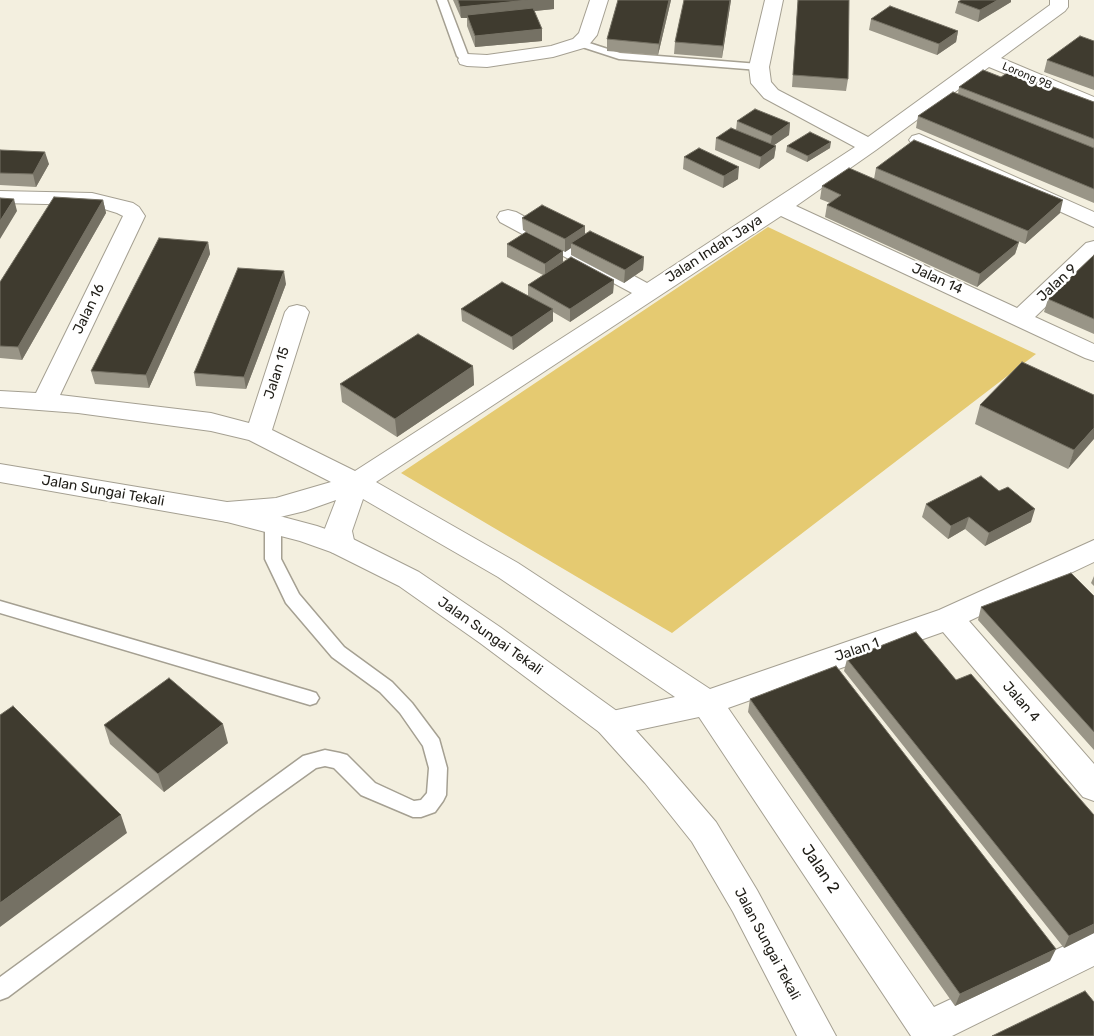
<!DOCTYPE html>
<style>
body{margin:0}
canvas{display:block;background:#f3efdf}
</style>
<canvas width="1094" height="1036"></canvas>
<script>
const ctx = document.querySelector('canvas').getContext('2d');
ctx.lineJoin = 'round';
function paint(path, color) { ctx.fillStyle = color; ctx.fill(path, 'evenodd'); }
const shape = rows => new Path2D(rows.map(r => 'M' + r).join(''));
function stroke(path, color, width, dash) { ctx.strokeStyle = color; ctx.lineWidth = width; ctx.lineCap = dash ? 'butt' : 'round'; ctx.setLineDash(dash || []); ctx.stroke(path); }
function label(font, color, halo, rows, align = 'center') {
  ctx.font = font + ' Rubik,sans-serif'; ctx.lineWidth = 5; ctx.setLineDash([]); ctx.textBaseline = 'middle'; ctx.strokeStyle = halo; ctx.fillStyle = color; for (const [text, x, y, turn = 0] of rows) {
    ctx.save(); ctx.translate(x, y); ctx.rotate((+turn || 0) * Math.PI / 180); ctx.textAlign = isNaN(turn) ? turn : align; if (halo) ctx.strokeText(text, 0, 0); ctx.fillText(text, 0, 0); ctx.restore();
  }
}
paint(shape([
 [768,227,1036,354,672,633,401,473]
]), '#e5ca71');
const service = shape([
 [437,0,447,0,468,55,473,60,471,62,463,62,457,56,437,0],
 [580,40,620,53,759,64,765,67,759,70,619,59,576,45,574,43,580,40],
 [273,517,279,519,281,523,281,559,299,594,344,647,392,682,412,703,439,739,447,768,446,795,443,801,435,812,421,817,413,817,361,795,334,768,325,766,316,768,256,811,8,997,0,1000,0,977,303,756,325,750,340,753,347,755,375,783,414,801,421,800,427,793,429,768,423,746,400,713,380,692,332,657,286,603,265,559,265,523,267,519,273,517],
 [0,601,310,691,316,693,319,698,316,703,310,705,0,613,0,601]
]);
const minor = shape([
 [590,0,608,0,597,35,587,47,553,57,487,67,467,66,460,64,458,60,460,56,467,54,487,55,551,46,573,39,579,33,590,0],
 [765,0,783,0,769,67,771,82,778,90,868,137,1050,5,1050,0,1068,0,1068,7,1065,11,1001,58,1094,97,1094,110,989,67,876,150,796,206,1017,308,1086,243,1094,241,1094,260,1035,317,1094,344,1094,361,1085,358,781,216,376,482,518,563,710,689,939,610,1094,540,1094,562,969,621,1094,764,1094,801,1083,797,943,632,728,708,934,1007,1094,932,1094,966,952,1036,911,1036,699,717,610,736,599,732,594,723,599,714,675,697,498,577,363,499,352,531,355,545,351,552,341,555,331,552,327,545,324,531,336,500,305,511,276,518,227,522,217,519,213,512,217,505,227,502,276,498,331,482,249,440,211,431,78,413,0,407,0,391,36,393,123,216,117,213,91,205,0,203,0,191,92,193,133,203,139,207,145,216,60,395,211,413,249,423,285,312,289,307,297,305,305,307,309,312,272,430,355,471,632,293,500,222,497,217,500,212,508,210,516,212,647,283,855,147,764,98,751,83,749,67,765,0],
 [919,134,1094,212,1094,227,912,144,909,140,912,136,919,134]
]);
const tertiary = shape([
 [0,464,227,502,317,526,351,538,419,572,500,627,621,714,667,765,716,822,757,890,836,1036,797,1036,733,912,692,842,645,783,599,732,480,643,399,586,331,552,300,541,227,522,0,482,0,464]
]);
stroke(service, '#a5a092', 3);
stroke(minor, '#a5a092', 2);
stroke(tertiary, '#a5a092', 2);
paint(service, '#fff');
paint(minor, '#fff');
paint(tertiary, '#fff');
paint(shape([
 [453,0,554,0,554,9,534,11,542,41,475,47,467,26,467,18,461,18],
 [618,0,671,0,658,55,607,51,607,39],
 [731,0,722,58,674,54,675,42],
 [798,0,849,0,848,79,846,91,792,87],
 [958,2,1011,2,978,22,955,13],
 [871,19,958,31,956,42,937,55,869,30],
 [1094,41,1094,90,1044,72,1047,60],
 [1001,77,1094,102,1094,203,916,128,918,116,958,94,959,87],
 [737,121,790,123,789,135,774,145,776,146,774,158,759,169,715,150,716,138,736,130],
 [787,146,830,148,807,162,786,152],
 [0,150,49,164,36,187,0,185],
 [684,157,738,179,723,188,683,169],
 [876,168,1060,213,1025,244,972,222,1019,242,1015,254,977,287,825,217,827,205,830,203,820,199,822,186,874,179],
 [103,200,106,213,22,360,0,358,0,282],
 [522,218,585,226,585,234,644,257,643,270,624,283,571,255,571,248,565,252,523,230],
 [208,242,210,254,149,388,95,384,91,371],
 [507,244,563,251,563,263,614,280,613,293,570,322,553,312,553,321,513,350,462,321,461,309,528,296,528,285,543,275,507,257],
 [1094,255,1094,334,1044,312,1048,299],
 [286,284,246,389,196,386,194,373],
 [473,366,474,385,397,437,342,402,340,384],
 [1094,395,1068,469,975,424,980,405],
 [926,504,1031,522,985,546,965,529,948,539,922,517],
 [1094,576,1094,586,1091,583],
 [1094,596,1094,750,978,620,981,607],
 [847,659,956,680,1094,933,1064,948,844,671],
 [750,699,1050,961,955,1006,748,712],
 [104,725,228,743,164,792,110,744]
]), '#999587');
paint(shape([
 [528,0,554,0,554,9,468,18,467,15,467,18,461,18,460,7],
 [669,0,671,0,658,55,659,44],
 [730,0,731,0,722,58,723,46],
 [998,0,1011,0,1011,2,978,22,980,10],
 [542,29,542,41,475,47,475,36],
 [958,31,956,42,937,55,939,44],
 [790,123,789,135,770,148,772,136],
 [831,142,830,148,807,162,808,156],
 [776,146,774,158,759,169,761,157],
 [45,152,49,164,36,187,33,174],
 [739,167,738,179,723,188,724,176],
 [14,199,17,211,0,239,0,221],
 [103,200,106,213,22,360,18,347],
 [1063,200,1060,213,1025,244,1028,231],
 [585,226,585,238,571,243,571,248,565,252,565,239],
 [208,242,210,254,149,388,146,375],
 [1019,242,1015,254,977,287,980,274],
 [563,251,563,264,545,276,545,264],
 [644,257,643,270,624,283,625,270],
 [284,271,286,284,246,389,244,377],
 [614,280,613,293,570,322,570,309],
 [553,309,553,321,513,350,512,337],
 [473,366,474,385,397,437,395,419],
 [1094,428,1094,439,1068,469,1074,450],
 [1035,509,1031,522,985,546,989,533],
 [969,517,965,529,948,539,951,526],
 [223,724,228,743,164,792,158,774],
 [121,815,127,833,0,927,0,903],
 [1094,924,1094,933,1064,948,1069,936],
 [1056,949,1050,961,955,1006,960,994]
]), '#757164');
const building = shape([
 [458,0,528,0,460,7,458,0],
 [618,0,669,0,659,44,607,39,618,0],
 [684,0,730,0,723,46,675,42,684,0],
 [798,0,849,0,848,79,793,75,798,0],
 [961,0,998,0,980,10,958,2,961,0],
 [890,6,958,31,939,44,871,19,890,6],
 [533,8,542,29,475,36,467,15,533,8],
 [1080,36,1094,41,1094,77,1047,60,1080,36],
 [983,70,1001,77,1010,71,1094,102,1094,139,959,87,983,70],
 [953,92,1094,148,1094,189,918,116,953,92],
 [755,109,790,123,772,136,737,121,755,109],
 [731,128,776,146,761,157,716,138,731,128],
 [810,132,831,142,808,156,787,146,810,132],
 [914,140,1063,200,1028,231,876,168,914,140],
 [699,148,739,167,724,176,684,157,699,148],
 [0,150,45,152,33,174,0,173,0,150],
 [849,168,1019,242,980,274,827,205,841,195,822,186,849,168],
 [54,197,103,200,18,347,0,346,0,282,54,197],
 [0,198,14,199,0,221,0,198],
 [542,205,585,226,565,239,522,218,542,205],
 [590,231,644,257,625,270,571,243,590,231],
 [526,232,563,251,545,264,507,244,526,232],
 [159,238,208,242,146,375,91,371,159,238],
 [1094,255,1094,319,1048,299,1094,255],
 [571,257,614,280,570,309,528,285,571,257],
 [238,268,284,271,244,377,194,373,238,268],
 [502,282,553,309,512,337,461,309,502,282],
 [418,334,473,366,395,419,340,384,418,334],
 [1022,362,1094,395,1094,428,1074,450,980,405,1022,362],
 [981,476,999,491,1008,487,1035,509,989,533,969,517,951,526,926,504,981,476],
 [1071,573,1094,596,1094,732,981,607,1071,573],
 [916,632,956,680,971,674,1094,815,1094,924,1069,936,847,659,916,632],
 [836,666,1056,949,960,994,750,699,836,666],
 [169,678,223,724,158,774,104,725,169,678],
 [13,706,121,815,0,903,0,715,13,706],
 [1085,991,1094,1002,1094,1036,992,1036,1085,991]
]);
paint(building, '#3f3b2f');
stroke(building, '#757164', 1);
label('11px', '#1f1d17', '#fff', [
 ["Lorong 9B",1027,76,23]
]);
label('14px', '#1f1d17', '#fff', [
 ["Jalan Indah Jaya",714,249,-33],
 ["Jalan 14",937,279,25],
 ["Jalan 9",1057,283,-43],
 ["Jalan 16",89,309,-64],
 ["Jalan 15",277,373,-72],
 ["Jalan Sungai Tekali",103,491,10],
 ["Jalan Sungai Tekali",490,636,35],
 ["Jalan 1",857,650,-19],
 ["Jalan 4",1021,702,49],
 ["Jalan Sungai Tekali",767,944,62]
]);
label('16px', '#1f1d17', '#fff', [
 ["Jalan 2",820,869,56]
]);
</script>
